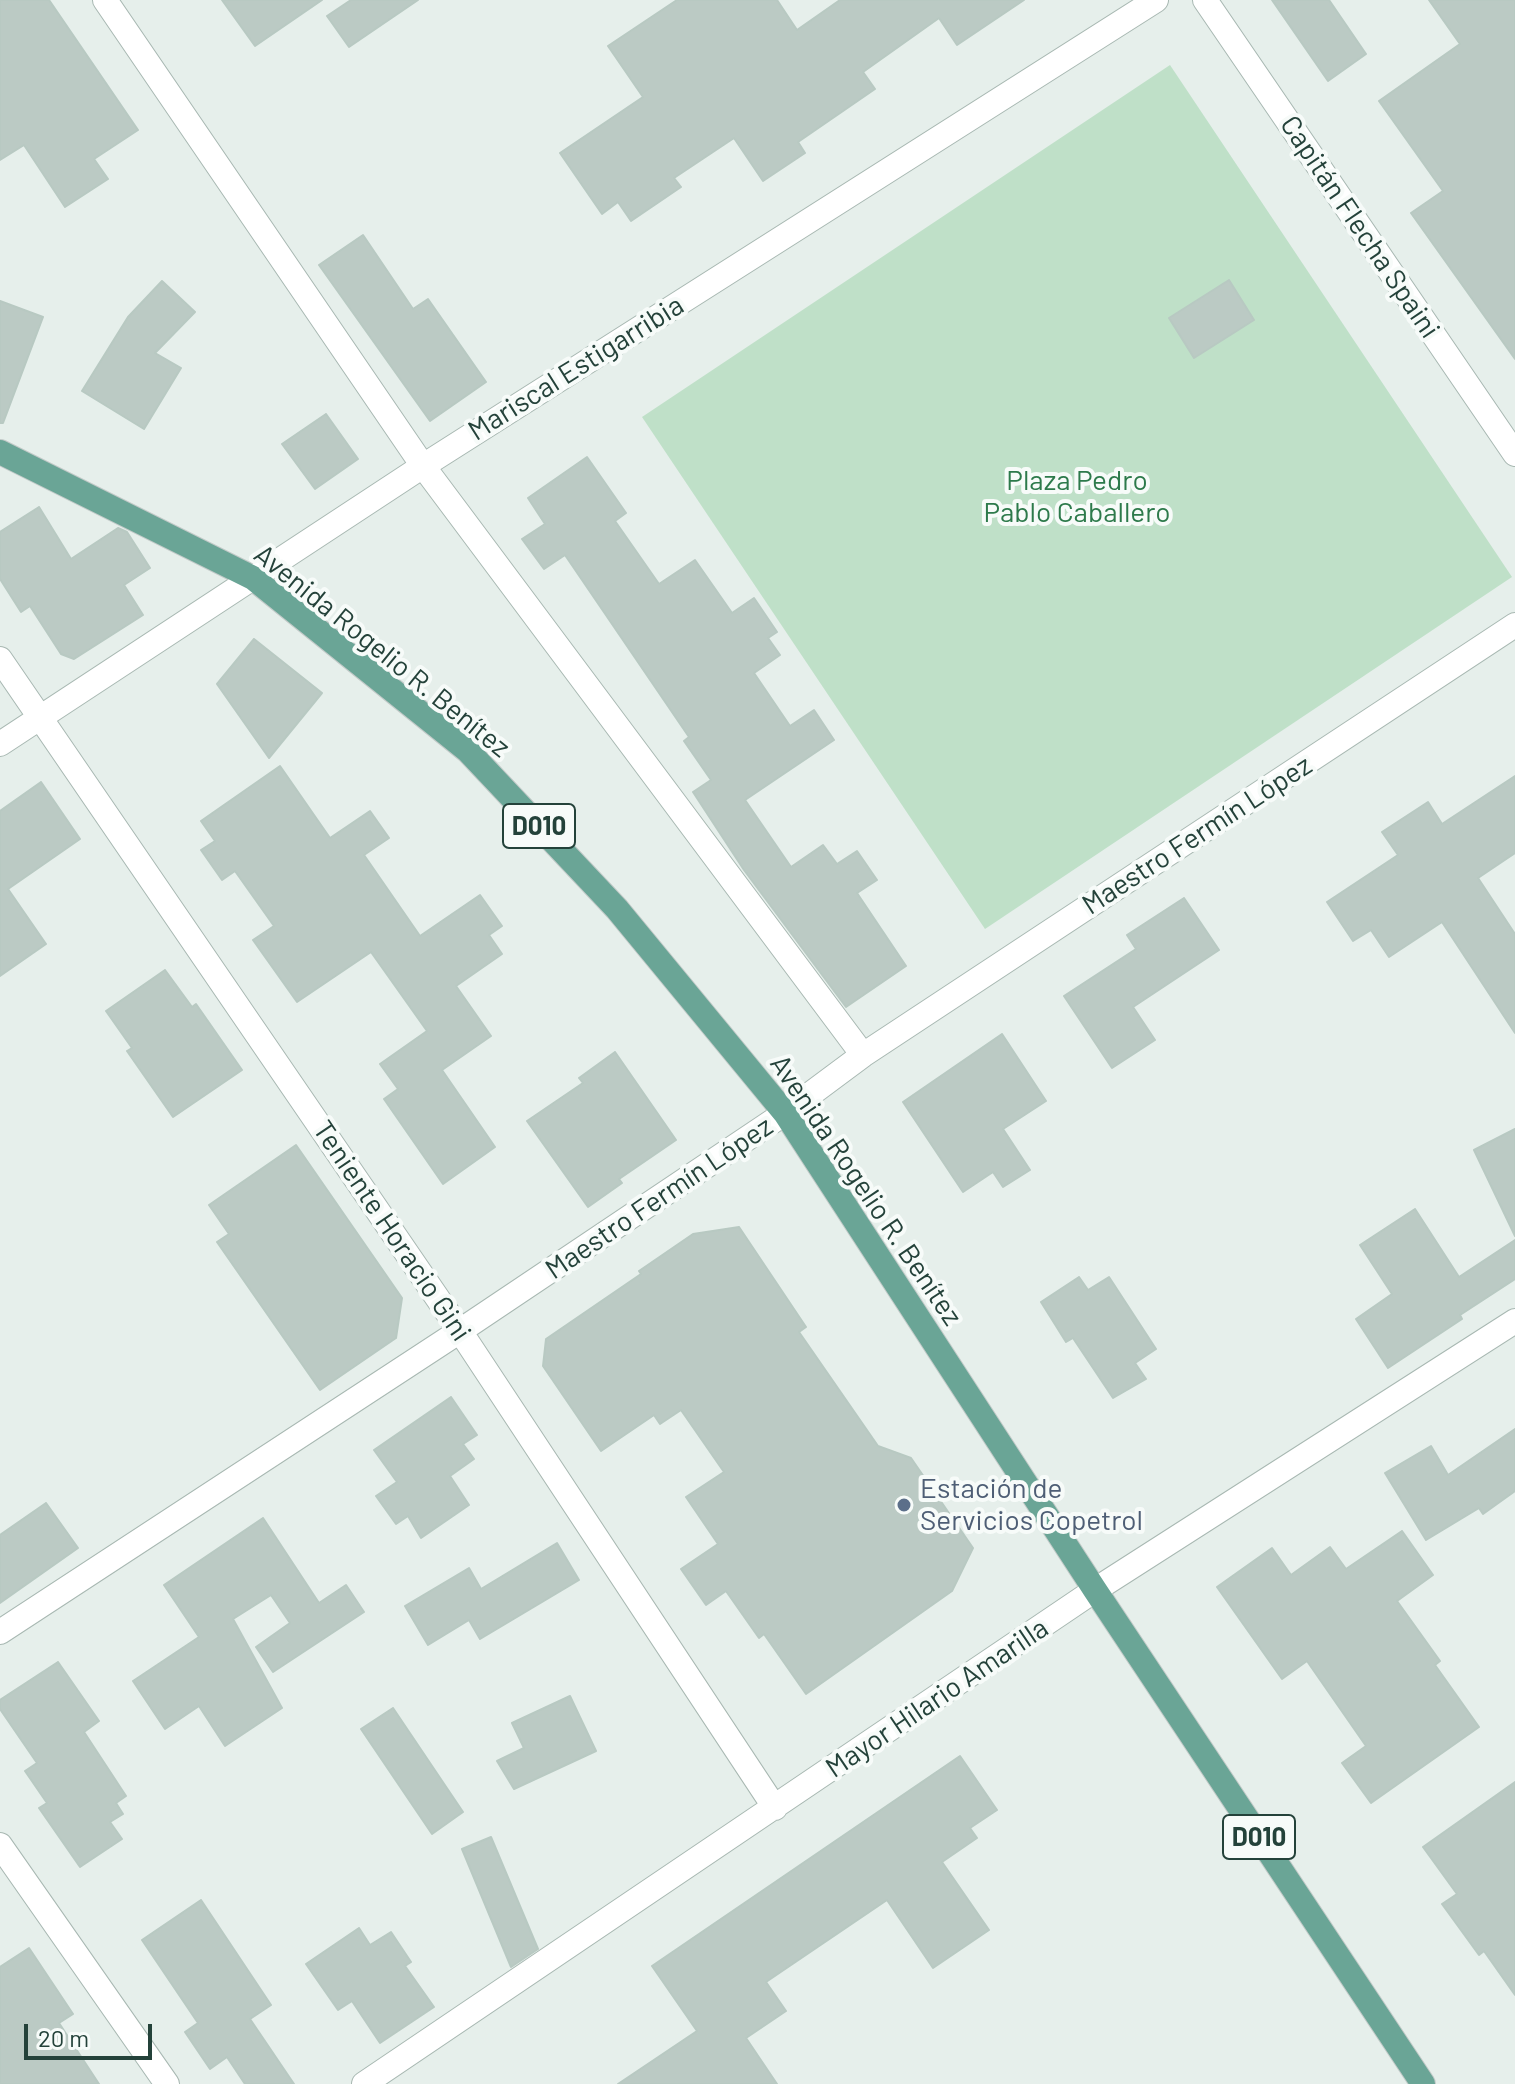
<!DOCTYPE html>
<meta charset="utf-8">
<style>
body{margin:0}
#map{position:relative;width:1515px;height:2084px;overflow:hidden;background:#e6efeb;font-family:Barlow,sans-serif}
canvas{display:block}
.scale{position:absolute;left:24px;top:2024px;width:128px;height:36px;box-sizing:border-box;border:4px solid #24423a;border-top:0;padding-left:10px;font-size:24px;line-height:28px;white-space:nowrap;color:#24423a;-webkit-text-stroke:6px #f7fbf9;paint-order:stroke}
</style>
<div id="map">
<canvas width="1515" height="2084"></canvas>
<div class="scale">20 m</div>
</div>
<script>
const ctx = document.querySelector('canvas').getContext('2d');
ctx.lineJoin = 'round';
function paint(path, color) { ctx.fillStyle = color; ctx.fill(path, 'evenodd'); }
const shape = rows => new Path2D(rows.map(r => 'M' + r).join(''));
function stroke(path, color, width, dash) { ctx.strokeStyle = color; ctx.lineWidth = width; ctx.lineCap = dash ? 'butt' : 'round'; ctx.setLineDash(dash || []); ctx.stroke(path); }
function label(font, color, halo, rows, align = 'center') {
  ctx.font = font + ' Barlow,sans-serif'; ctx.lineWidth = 8; ctx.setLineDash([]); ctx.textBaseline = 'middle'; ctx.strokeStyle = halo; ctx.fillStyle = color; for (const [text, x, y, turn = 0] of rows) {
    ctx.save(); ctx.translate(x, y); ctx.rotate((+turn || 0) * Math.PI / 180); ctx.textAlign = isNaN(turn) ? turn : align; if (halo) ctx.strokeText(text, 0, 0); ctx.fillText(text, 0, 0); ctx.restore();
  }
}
paint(shape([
 [1170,65,1512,577,985,929,642,417]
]), '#bfe0c8');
const building = shape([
 [0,0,49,0,138,130,94,159,108,179,65,207,24,145,0,160,0,0],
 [222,0,322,0,255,46,222,0],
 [351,0,418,0,349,47,327,16,351,0],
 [677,0,777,0,797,30,840,0,1024,0,957,45,939,18,863,72,875,89,798,142,805,153,763,181,734,138,674,178,681,187,631,221,618,202,602,214,560,153,643,97,608,46,677,0],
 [1272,0,1329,0,1366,54,1328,81,1272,0],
 [1429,0,1515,0,1515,359,1411,213,1443,191,1379,101,1460,44,1429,0],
 [363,235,413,309,428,299,486,382,430,421,319,265,363,235],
 [1229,280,1254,320,1194,358,1169,318,1229,280],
 [162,281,195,312,155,353,181,368,144,429,82,391,128,317,162,281],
 [0,301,43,317,3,423,0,423,0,301],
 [326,414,358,459,315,489,282,444,326,414],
 [587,457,626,513,615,521,659,584,695,560,732,613,754,598,777,632,768,638,780,655,754,673,790,726,814,710,834,740,745,800,791,867,823,845,837,864,857,851,877,880,857,893,906,966,846,1007,744,870,693,792,711,780,684,741,689,737,565,555,544,569,522,539,545,524,528,498,587,457],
 [39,507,71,559,118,528,127,532,150,568,124,585,143,615,74,659,61,654,30,606,21,612,0,579,0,532,39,507],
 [254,639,322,693,269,758,217,684,254,639],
 [280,766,330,838,370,811,389,838,364,855,420,936,480,895,502,926,489,935,502,954,456,986,491,1036,442,1070,495,1147,443,1184,384,1099,398,1089,380,1064,427,1031,371,952,297,1002,253,940,274,926,235,871,222,880,201,850,215,841,201,821,280,766],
 [1515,776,1515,853,1478,878,1515,934,1515,1033,1442,922,1389,957,1371,930,1353,941,1327,902,1398,855,1382,832,1428,802,1442,824,1515,776],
 [41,782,80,839,8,889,46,944,0,976,0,811,41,782],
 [1184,898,1219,950,1133,1007,1155,1040,1112,1068,1064,996,1136,949,1127,935,1184,898],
 [165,970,192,1007,196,1004,242,1070,173,1117,127,1051,132,1048,106,1011,165,970],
 [1002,1034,1046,1101,1003,1129,1030,1170,1003,1187,993,1172,963,1192,903,1102,1002,1034],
 [615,1052,676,1140,619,1179,622,1183,588,1207,527,1121,583,1083,579,1078,615,1052],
 [1515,1129,1515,1236,1474,1150,1515,1129],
 [296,1145,402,1298,396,1338,320,1390,217,1242,229,1234,209,1205,296,1145],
 [1415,1209,1459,1277,1515,1240,1515,1279,1460,1315,1462,1319,1388,1368,1356,1319,1392,1294,1360,1245,1415,1209],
 [739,1227,806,1327,799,1332,878,1446,911,1458,973,1548,952,1591,806,1694,764,1634,759,1638,726,1591,706,1605,681,1569,718,1544,686,1497,724,1472,681,1410,660,1424,654,1415,601,1451,543,1366,546,1339,641,1274,639,1271,693,1234,739,1227],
 [1079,1277,1088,1290,1109,1277,1156,1349,1135,1363,1146,1379,1113,1398,1073,1338,1066,1342,1041,1302,1079,1277],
 [451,1397,477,1435,463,1444,474,1459,450,1476,469,1505,421,1538,408,1516,396,1524,376,1496,397,1482,374,1450,451,1397],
 [1515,1429,1515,1491,1483,1514,1479,1508,1426,1540,1385,1473,1431,1446,1448,1475,1515,1429],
 [46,1503,78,1548,0,1603,0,1535,46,1503],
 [263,1518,319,1603,346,1585,364,1612,273,1672,256,1647,290,1623,271,1595,233,1619,282,1708,225,1746,199,1706,165,1729,133,1681,199,1637,164,1585,263,1518],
 [1402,1531,1433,1575,1397,1601,1440,1661,1435,1665,1479,1727,1371,1803,1342,1763,1366,1746,1307,1661,1282,1679,1217,1587,1272,1548,1291,1575,1330,1547,1346,1569,1402,1531],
 [557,1543,579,1580,480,1639,469,1620,428,1645,405,1606,469,1568,481,1589,557,1543],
 [58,1662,99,1721,84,1732,126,1796,116,1803,123,1814,110,1822,122,1839,80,1867,39,1808,47,1803,25,1771,37,1763,0,1709,0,1700,58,1662],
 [570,1696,596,1751,514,1789,497,1761,524,1748,512,1723,570,1696],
 [393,1708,463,1812,432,1834,361,1729,393,1708],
 [960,1756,997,1810,970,1828,977,1838,942,1862,989,1930,933,1968,887,1900,766,1982,786,2011,746,2038,777,2084,618,2084,697,2031,652,1966,960,1756],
 [1515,1782,1515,1995,1484,1951,1479,1955,1442,1904,1457,1894,1423,1847,1515,1782],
 [491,1837,538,1949,511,1967,462,1849,491,1837],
 [201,1900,271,2005,250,2019,294,2084,245,2084,227,2057,210,2069,185,2032,198,2023,142,1940,201,1900],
 [359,1928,370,1945,391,1932,411,1962,405,1966,434,2007,380,2043,352,2001,338,2010,306,1964,359,1928],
 [29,1948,73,2014,59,2023,99,2084,0,2084,0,1967,29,1948]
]);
paint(building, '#bbcac4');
stroke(building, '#b8c9c2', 2);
const minor = shape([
 [105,0,423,466,863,1055],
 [1205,0,1515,454],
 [0,659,460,1331,775,1808],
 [0,744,423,466,1156,0],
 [0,1632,460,1331,785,1113,863,1055,1515,625],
 [0,1845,167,2084],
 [364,2084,1095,1590,1515,1321]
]);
const major = shape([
 [0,452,253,578,468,751,617,909,785,1113,1095,1590,1423,2084]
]);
stroke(minor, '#a8b8b2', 26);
stroke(major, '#c2cac8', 26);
stroke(minor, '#fff', 24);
stroke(major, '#6aa596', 24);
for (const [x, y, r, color] of [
 [904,1505,8,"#5c6f8a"]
]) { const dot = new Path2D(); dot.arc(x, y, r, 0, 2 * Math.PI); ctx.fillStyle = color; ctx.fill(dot); stroke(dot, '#f7fbf9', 3); }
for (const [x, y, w] of [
 [539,826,72],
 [1259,1837,72]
]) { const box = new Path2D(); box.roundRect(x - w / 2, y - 22, w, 44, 6); ctx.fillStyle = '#f7fbf9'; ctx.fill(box); stroke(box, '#24423a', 2); }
label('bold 26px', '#24423a', null, [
 ["D010",539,826],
 ["D010",1259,1837]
]);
label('28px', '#24423a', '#f7fbf9', [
 ["Capitán Flecha Spaini",1360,227,56],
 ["Mariscal Estigarribia",576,368,-32],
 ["Avenida Rogelio R. Benítez",382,651,39],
 ["Maestro Fermín López",1197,835,-33],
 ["Avenida Rogelio R. Benítez",866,1190,56],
 ["Maestro Fermín López",659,1198,-34],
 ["Teniente Horacio Gini",392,1231,56],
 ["Mayor Hilario Amarilla",937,1698,-34]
]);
label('28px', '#2d7a4b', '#f7fbf9', [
 ["Plaza Pedro",1077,481],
 ["Pablo Caballero",1077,513]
]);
label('28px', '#4e5e75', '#f7fbf9', [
 ["Estación de",920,1489],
 ["Servicios Copetrol",920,1521]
], 'left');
</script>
